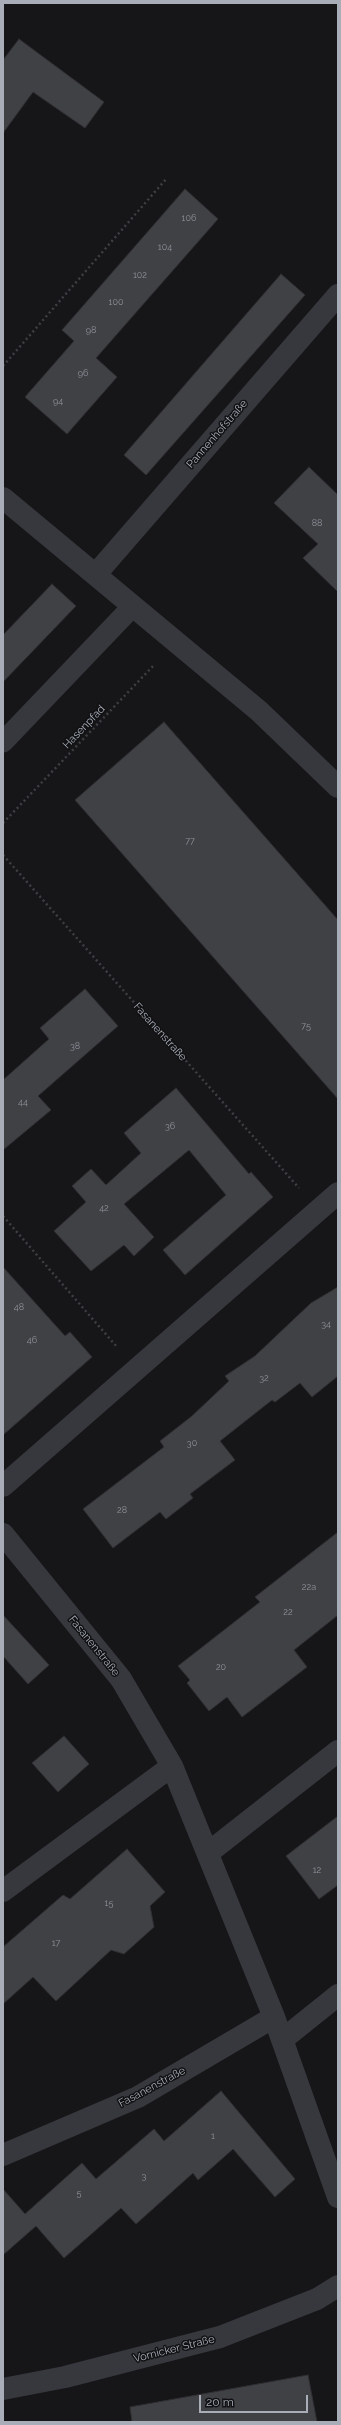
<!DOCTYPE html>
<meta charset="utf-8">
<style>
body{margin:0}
#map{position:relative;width:341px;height:2425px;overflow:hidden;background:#161618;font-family:Raleway,sans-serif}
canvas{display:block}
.frame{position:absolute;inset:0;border:4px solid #a8adb8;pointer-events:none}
.scale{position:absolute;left:199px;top:2395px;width:109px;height:18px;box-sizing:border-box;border:2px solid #a8adb8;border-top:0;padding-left:5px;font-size:12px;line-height:14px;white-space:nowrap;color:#a8adb8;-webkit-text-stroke:3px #111113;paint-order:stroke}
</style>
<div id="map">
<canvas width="341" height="2425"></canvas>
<div class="frame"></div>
<div class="scale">20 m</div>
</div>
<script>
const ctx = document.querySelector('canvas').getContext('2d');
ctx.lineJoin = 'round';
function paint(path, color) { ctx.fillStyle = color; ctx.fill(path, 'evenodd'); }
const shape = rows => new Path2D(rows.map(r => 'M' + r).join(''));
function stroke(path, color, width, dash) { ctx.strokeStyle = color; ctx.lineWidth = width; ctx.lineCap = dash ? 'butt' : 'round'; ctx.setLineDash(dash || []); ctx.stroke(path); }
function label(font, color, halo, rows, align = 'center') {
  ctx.font = font + ' Raleway,sans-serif'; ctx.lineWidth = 3; ctx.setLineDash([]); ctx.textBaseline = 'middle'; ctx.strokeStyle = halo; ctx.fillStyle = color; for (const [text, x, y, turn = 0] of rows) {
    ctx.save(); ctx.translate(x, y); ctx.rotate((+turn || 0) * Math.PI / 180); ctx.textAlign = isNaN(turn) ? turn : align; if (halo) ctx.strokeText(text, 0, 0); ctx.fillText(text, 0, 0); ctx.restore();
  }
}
const building = shape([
 [19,39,104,102,85,128,33,92,3,133,3,60,19,39],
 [185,189,218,219,96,358,117,377,67,434,25,397,74,341,62,330,185,189],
 [281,274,305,295,146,475,124,455,281,274],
 [309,467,338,495,338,592,303,558,318,544,274,503,309,467],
 [52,584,76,606,3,682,3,635,52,584],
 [164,722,338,920,338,1099,75,800,164,722],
 [85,989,118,1026,38,1096,51,1110,3,1150,3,1080,49,1039,40,1028,85,989],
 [176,1088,249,1174,251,1172,273,1197,185,1275,163,1250,226,1195,189,1150,124,1204,154,1237,134,1256,124,1245,91,1271,54,1231,86,1202,72,1186,91,1169,106,1185,141,1153,124,1133,176,1088],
 [3,1267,65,1336,70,1332,92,1357,3,1435,3,1267],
 [338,1287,338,1376,312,1397,300,1383,275,1402,272,1400,220,1441,235,1460,190,1494,193,1498,166,1519,160,1512,113,1548,83,1509,164,1447,160,1441,192,1416,229,1381,225,1376,255,1356,311,1303,338,1287],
 [338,1532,338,1615,294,1650,307,1667,242,1717,227,1697,209,1711,187,1683,190,1680,178,1666,260,1602,255,1597,338,1532],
 [3,1615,49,1665,28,1684,3,1656,3,1615],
 [64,1736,89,1764,58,1792,32,1763,64,1736],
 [338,1816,338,1885,319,1899,286,1856,338,1816],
 [127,1849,165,1892,150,1906,154,1927,124,1954,111,1950,56,2001,33,1977,3,2004,3,1947,63,1895,70,1899,127,1849],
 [221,2091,295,2179,275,2197,233,2149,198,2180,193,2173,136,2224,121,2208,64,2258,36,2226,3,2255,3,2189,25,2214,82,2163,96,2179,154,2129,164,2141,221,2091],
 [308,2375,317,2422,132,2422,130,2407,308,2375]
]);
paint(building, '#404145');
stroke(building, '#303034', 1);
stroke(shape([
 [3,366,167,178],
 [3,823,155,664],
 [3,855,299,1188],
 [3,1216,117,1347]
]), '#3d3f44', 2.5, [2, 3]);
stroke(shape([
 [3,742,133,606]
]), '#37383d', 21);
stroke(shape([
 [3,498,259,711,338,787],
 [96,574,338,295],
 [3,1486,338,1193],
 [3,1534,121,1679,172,1766,274,2017,338,2197],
 [208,1853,338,1751],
 [3,1891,172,1766],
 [282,2040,338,1995],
 [3,2155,138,2097,274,2017],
 [3,2389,65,2377,220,2337,317,2299,338,2286]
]), '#37383d', 22);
label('9px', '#8e929b', null, [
 ["106",189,218],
 ["104",165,247],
 ["102",140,275],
 ["100",116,302],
 ["98",91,330],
 ["96",83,373],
 ["94",58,401],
 ["88",317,523],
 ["77",190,841],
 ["75",306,1026],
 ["38",75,1046],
 ["44",23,1102],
 ["36",170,1126],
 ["42",104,1208],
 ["48",19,1307],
 ["34",326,1324],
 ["46",32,1340],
 ["32",264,1378],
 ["30",192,1443],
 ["28",122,1510],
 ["22a",309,1587],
 ["22",288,1612],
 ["20",221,1667],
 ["12",317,1870],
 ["15",109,1903],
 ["17",56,1943],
 ["1",213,2136],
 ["3",144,2176],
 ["5",79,2193]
]);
label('11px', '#a8adb8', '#111113', [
 ["Pannenhofstraße",217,434,-49],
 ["Hasenpfad",84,727,-46],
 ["Fasanenstraße",160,1032,48],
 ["Fasanenstraße",94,1646,51],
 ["Fasanenstraße",152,2087,-28],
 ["Vornicker Straße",174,2349,-14]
]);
</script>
